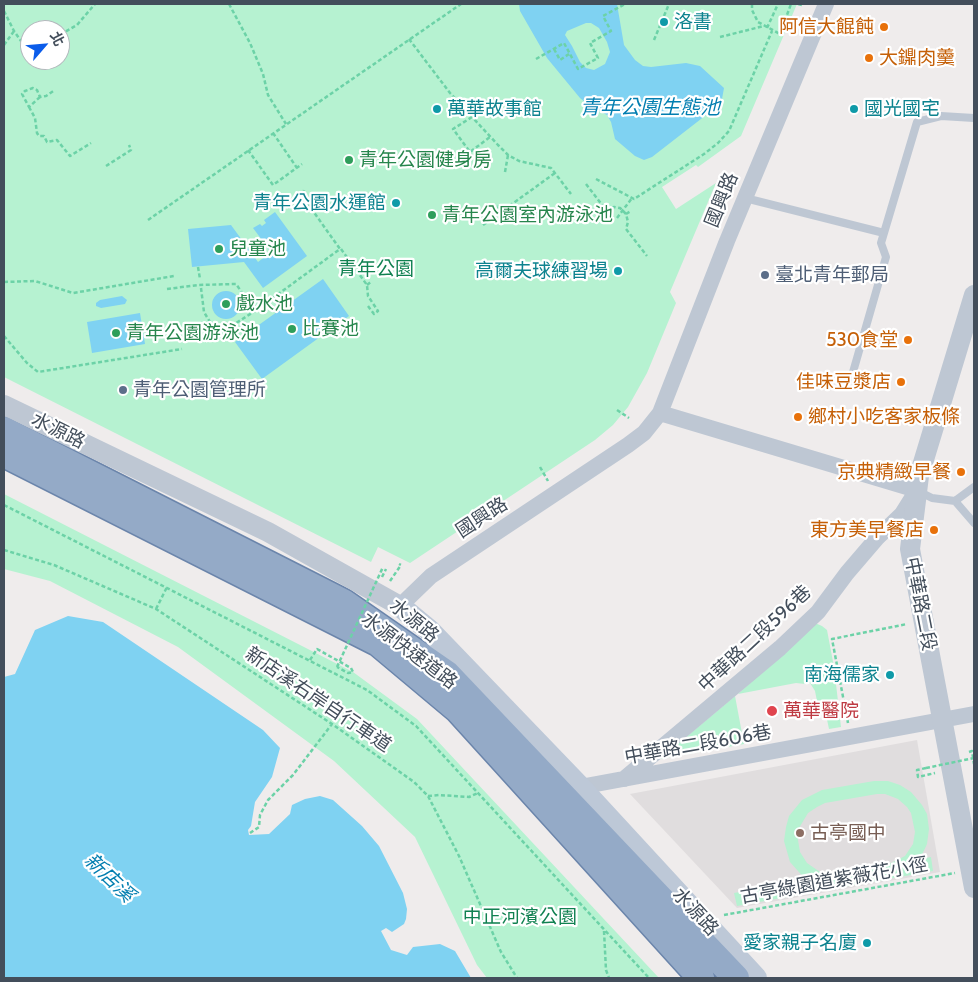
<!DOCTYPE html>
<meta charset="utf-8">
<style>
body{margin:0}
#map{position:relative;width:978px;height:982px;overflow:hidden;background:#efecec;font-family:Cabin,"Noto Sans TC",sans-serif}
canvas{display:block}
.frame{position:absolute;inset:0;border:5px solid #434e5b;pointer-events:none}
.north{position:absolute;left:20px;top:20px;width:50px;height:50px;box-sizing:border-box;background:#fff;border:1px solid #b4b8bd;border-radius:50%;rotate:63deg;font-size:14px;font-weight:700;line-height:20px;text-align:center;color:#434e5b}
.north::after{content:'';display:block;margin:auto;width:18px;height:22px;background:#0b5cea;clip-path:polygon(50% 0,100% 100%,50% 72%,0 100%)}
</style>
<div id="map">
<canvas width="978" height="982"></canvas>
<div class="frame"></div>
<div class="north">北</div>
</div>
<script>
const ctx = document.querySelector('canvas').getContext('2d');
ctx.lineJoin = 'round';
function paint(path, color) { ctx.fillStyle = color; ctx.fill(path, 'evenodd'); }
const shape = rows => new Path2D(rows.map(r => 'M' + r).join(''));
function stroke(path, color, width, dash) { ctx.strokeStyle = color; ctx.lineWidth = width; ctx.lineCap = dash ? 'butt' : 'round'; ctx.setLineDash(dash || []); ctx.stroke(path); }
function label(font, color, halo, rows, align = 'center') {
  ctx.font = font + ' Cabin,"Noto Sans TC",sans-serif'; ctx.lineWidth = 4.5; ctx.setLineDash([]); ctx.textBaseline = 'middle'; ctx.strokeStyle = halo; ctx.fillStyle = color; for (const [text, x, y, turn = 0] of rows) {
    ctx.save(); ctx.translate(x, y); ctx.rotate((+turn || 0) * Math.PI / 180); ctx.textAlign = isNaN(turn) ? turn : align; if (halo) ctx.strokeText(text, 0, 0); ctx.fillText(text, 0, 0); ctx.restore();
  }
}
paint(shape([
 [917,740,940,872,737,908,630,794]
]), '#e0ddde');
paint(shape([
 [4,4,797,4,741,136,698,167,696,165,662,187,676,209,716,183,670,292,676,303,647,373,628,407,613,425,595,440,410,563,378,547,371,562,4,377],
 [30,30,60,30,60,60,30,60],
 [4,494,353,672,417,719,659,978,487,978,477,965,415,837,334,761,178,647,50,581,4,569],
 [815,623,822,626,827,630,834,667,841,727,829,729,825,710,819,711,815,691,810,683,805,684,796,683,738,694],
 [735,696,744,744,660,759],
 [874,781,888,781,900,785,911,792,922,805,927,814,929,829,927,844,920,859,931,857,933,871,737,906,734,893,806,880,790,862,784,841,786,827,789,816,802,800,822,790],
 [877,794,885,794,898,799,907,807,911,813,915,832,913,844,905,856,887,865,838,874,820,872,807,863,800,852,798,840,799,828,808,813,817,807,825,803]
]), '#b6f2d1');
paint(shape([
 [519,4,617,4,624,45,635,60,643,66,651,67,686,63,700,66,724,88,722,99,719,105,652,157,644,160,635,156,615,139,611,122,607,115,590,106,580,98,547,58,520,11],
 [586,23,591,23,599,28,607,42,610,52,605,64,594,70,586,68,580,62,572,46,565,35,567,31],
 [275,212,307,256,263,288,244,262,192,267,188,229,231,225,258,262,271,252,253,228,260,224,262,226,266,223,264,220],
 [323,279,349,316,262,379,235,342],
 '212 305a14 14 0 1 1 28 0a14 14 0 1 1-28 0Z',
 [122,296,127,300,125,304,101,308,96,306,96,303,100,300],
 [140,313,145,344,92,353,87,322],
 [68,616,103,622,263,730,280,748,272,777,255,802,251,826,248,830,249,835,269,834,290,814,292,805,305,799,320,796,333,800,362,826,379,846,403,893,407,909,406,919,404,924,392,932,386,928,381,931,391,950,407,955,413,947,440,944,455,951,471,978,4,978,4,677,15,674,35,630]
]), '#7fd2f2');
const trunk = shape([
 [4,430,343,602,447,674,736,978],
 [4,454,378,643,458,710,701,978]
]);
stroke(trunk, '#6b85ab', 29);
stroke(shape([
 [229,4,250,43,263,74,268,95,286,124],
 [636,4,636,5],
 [752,4,752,10,758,22,780,34,791,4],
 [798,4,802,5],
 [4,11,14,31,30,54],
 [767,28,778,4],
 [60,32,63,33,77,25,95,4],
 [720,37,764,26],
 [409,39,450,93,498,145,508,155,519,161,551,168,571,194],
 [654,40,669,4],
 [4,45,14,31],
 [554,49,560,60,569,54],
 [536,59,564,43,578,69,598,58,590,43,611,31,603,16,625,4],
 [34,60,35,61],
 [40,97,29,107,22,94,25,91,33,88,37,90,40,97,46,96,55,90],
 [29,107,35,118,37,133,39,136,44,136,47,142,57,140,70,156,91,143],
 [472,117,453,129,470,152,490,137],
 [273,133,297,168],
 [248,150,273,185,302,164],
 [106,166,131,150,129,145],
 [505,172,508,155],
 [596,179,634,199,704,154,718,143,729,131,772,31],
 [586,184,606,210,614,207,620,208,626,214,628,222,626,229,647,256],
 [303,197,304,190],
 [626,214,631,211],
 [497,215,499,205],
 [617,218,632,198],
 [148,220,461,4],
 [483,225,555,173],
 [341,249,367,285,368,296,378,311,374,314,368,306],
 [198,267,200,279],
 [4,282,35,281,73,293,174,276],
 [367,285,372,281],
 [201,288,204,312,210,322,214,325,219,327,230,327,255,311],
 [167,289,198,285,236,284,255,311,340,249,303,197,288,208],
 [4,336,27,363,38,372,182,349],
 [617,410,629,418],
 [540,467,548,481],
 [4,505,367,690,416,726,649,978],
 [4,550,54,565,156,609,332,724,414,782,428,796,459,856,501,952,517,978],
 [382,577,386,569],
 [390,581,401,565,399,564],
 [156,609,167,587],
 [310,660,317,649,351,668,353,672,348,673,337,667],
 [848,723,832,639,907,624],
 [969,752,972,751,974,764],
 [926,768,917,770,918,777,935,773],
 [428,796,439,795,469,797,478,793],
 [250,833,259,827,260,815,268,800,293,775,332,724],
 [724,915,955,873],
 [604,931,606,970,609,978]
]), '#6cd2a7', 2.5, [4, 2.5]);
stroke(shape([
 [745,198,884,233],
 [851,379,886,257,881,243,917,122,941,116,974,118],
 [918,491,932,498,955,501,974,487],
 [955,501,974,523]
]), '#bec7d3', 8);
stroke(shape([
 [400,606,431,576,628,445,644,433,660,413,727,241,826,4],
 [624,779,780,648,818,612,847,573,877,538,902,514,917,490,660,413],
 [580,787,974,714]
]), '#bec7d3', 16);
stroke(shape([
 [974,295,919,476,910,549,974,888],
 [4,405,268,532,400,606]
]), '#bec7d3', 20);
stroke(shape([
 [400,606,429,630,580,787,756,978]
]), '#bdc8d7', 22);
stroke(trunk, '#94aac7', 26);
stroke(shape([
 [337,667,383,567],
 [926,768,974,758]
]), '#6cd2a7', 2.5, [4, 2.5]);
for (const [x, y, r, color] of [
 [664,22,5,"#0f9aa8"],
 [884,27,5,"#e8710a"],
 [869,58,5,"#e8710a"],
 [437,109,5,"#0f9aa8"],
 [854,109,5,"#0f9aa8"],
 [349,160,5,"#2e9e5b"],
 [396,203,5,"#0f9aa8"],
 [432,215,5,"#2e9e5b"],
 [219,249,5,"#2e9e5b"],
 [618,271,5,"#0f9aa8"],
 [765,275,5,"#5c6f8a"],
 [226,304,5,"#2e9e5b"],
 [292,329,5,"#2e9e5b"],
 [116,333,5,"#2e9e5b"],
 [908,340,5,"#e8710a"],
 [901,382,5,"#e8710a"],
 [123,390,5,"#5c6f8a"],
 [798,417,5,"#e8710a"],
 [961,472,5,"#e8710a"],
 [934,530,5,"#e8710a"],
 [890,675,5,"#0f9aa8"],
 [772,711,6,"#e0444e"],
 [800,833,5,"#8d6e63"],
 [867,943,5,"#0f9aa8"]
]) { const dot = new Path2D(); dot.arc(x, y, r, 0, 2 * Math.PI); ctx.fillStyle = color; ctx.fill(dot); stroke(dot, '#fff', 2); }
label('19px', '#0d838f', '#fff', [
 ["洛書",674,22,"left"],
 ["萬華故事館",447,109,"left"],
 ["國光國宅",864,109,"left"],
 ["青年公園水運館",386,203],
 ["高爾夫球練習場",608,271],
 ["南海儒家",880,675],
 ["愛家親子名廈",857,943]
], 'right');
label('19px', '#c56008', '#fff', [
 ["阿信大餛飩",874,27],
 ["大鐤肉羹",879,58,"left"],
 ["530食堂",898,340],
 ["佳味豆漿店",891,382],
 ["鄉村小吃客家板條",808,417,"left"],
 ["京典精緻早餐",951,472],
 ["東方美早餐店",924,530]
], 'right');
label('19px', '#27864d', '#fff', [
 ["青年公園健身房",359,160],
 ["青年公園室內游泳池",442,215],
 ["兒童池",229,249],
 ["戲水池",236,304],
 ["比賽池",302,329],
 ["青年公園游泳池",126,333]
], 'left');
label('19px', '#434e5b', '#fff', [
 ["國興路",722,200,-68],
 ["水源路",58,431,26],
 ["國興路",482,518,-33],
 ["中華路二段",920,604,79],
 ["水源路",414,621,39],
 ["中華路二段596巷",755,639,-43],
 ["水源快速道路",409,651,37],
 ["新店溪右岸自行車道",318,700,34],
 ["中華路二段606巷",698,745,-10],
 ["古亭綠園道紫薇花小徑",834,881,-10],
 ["水源路",695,912,47]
]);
label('19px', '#108151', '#fff', [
 ["青年公園",376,269],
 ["中正河濱公園",520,917]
]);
label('19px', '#4e5e75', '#fff', [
 ["臺北青年郵局",775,275],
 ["青年公園管理所",133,390]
], 'left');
label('19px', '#be3a42', '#fff', [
 ["萬華醫院",783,711]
], 'left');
label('19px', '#785e54', '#fff', [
 ["古亭國中",810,833]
], 'left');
label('italic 20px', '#027eb0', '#fff', [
 ["青年公園生態池",650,108],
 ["新店溪",109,878,44]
]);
</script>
